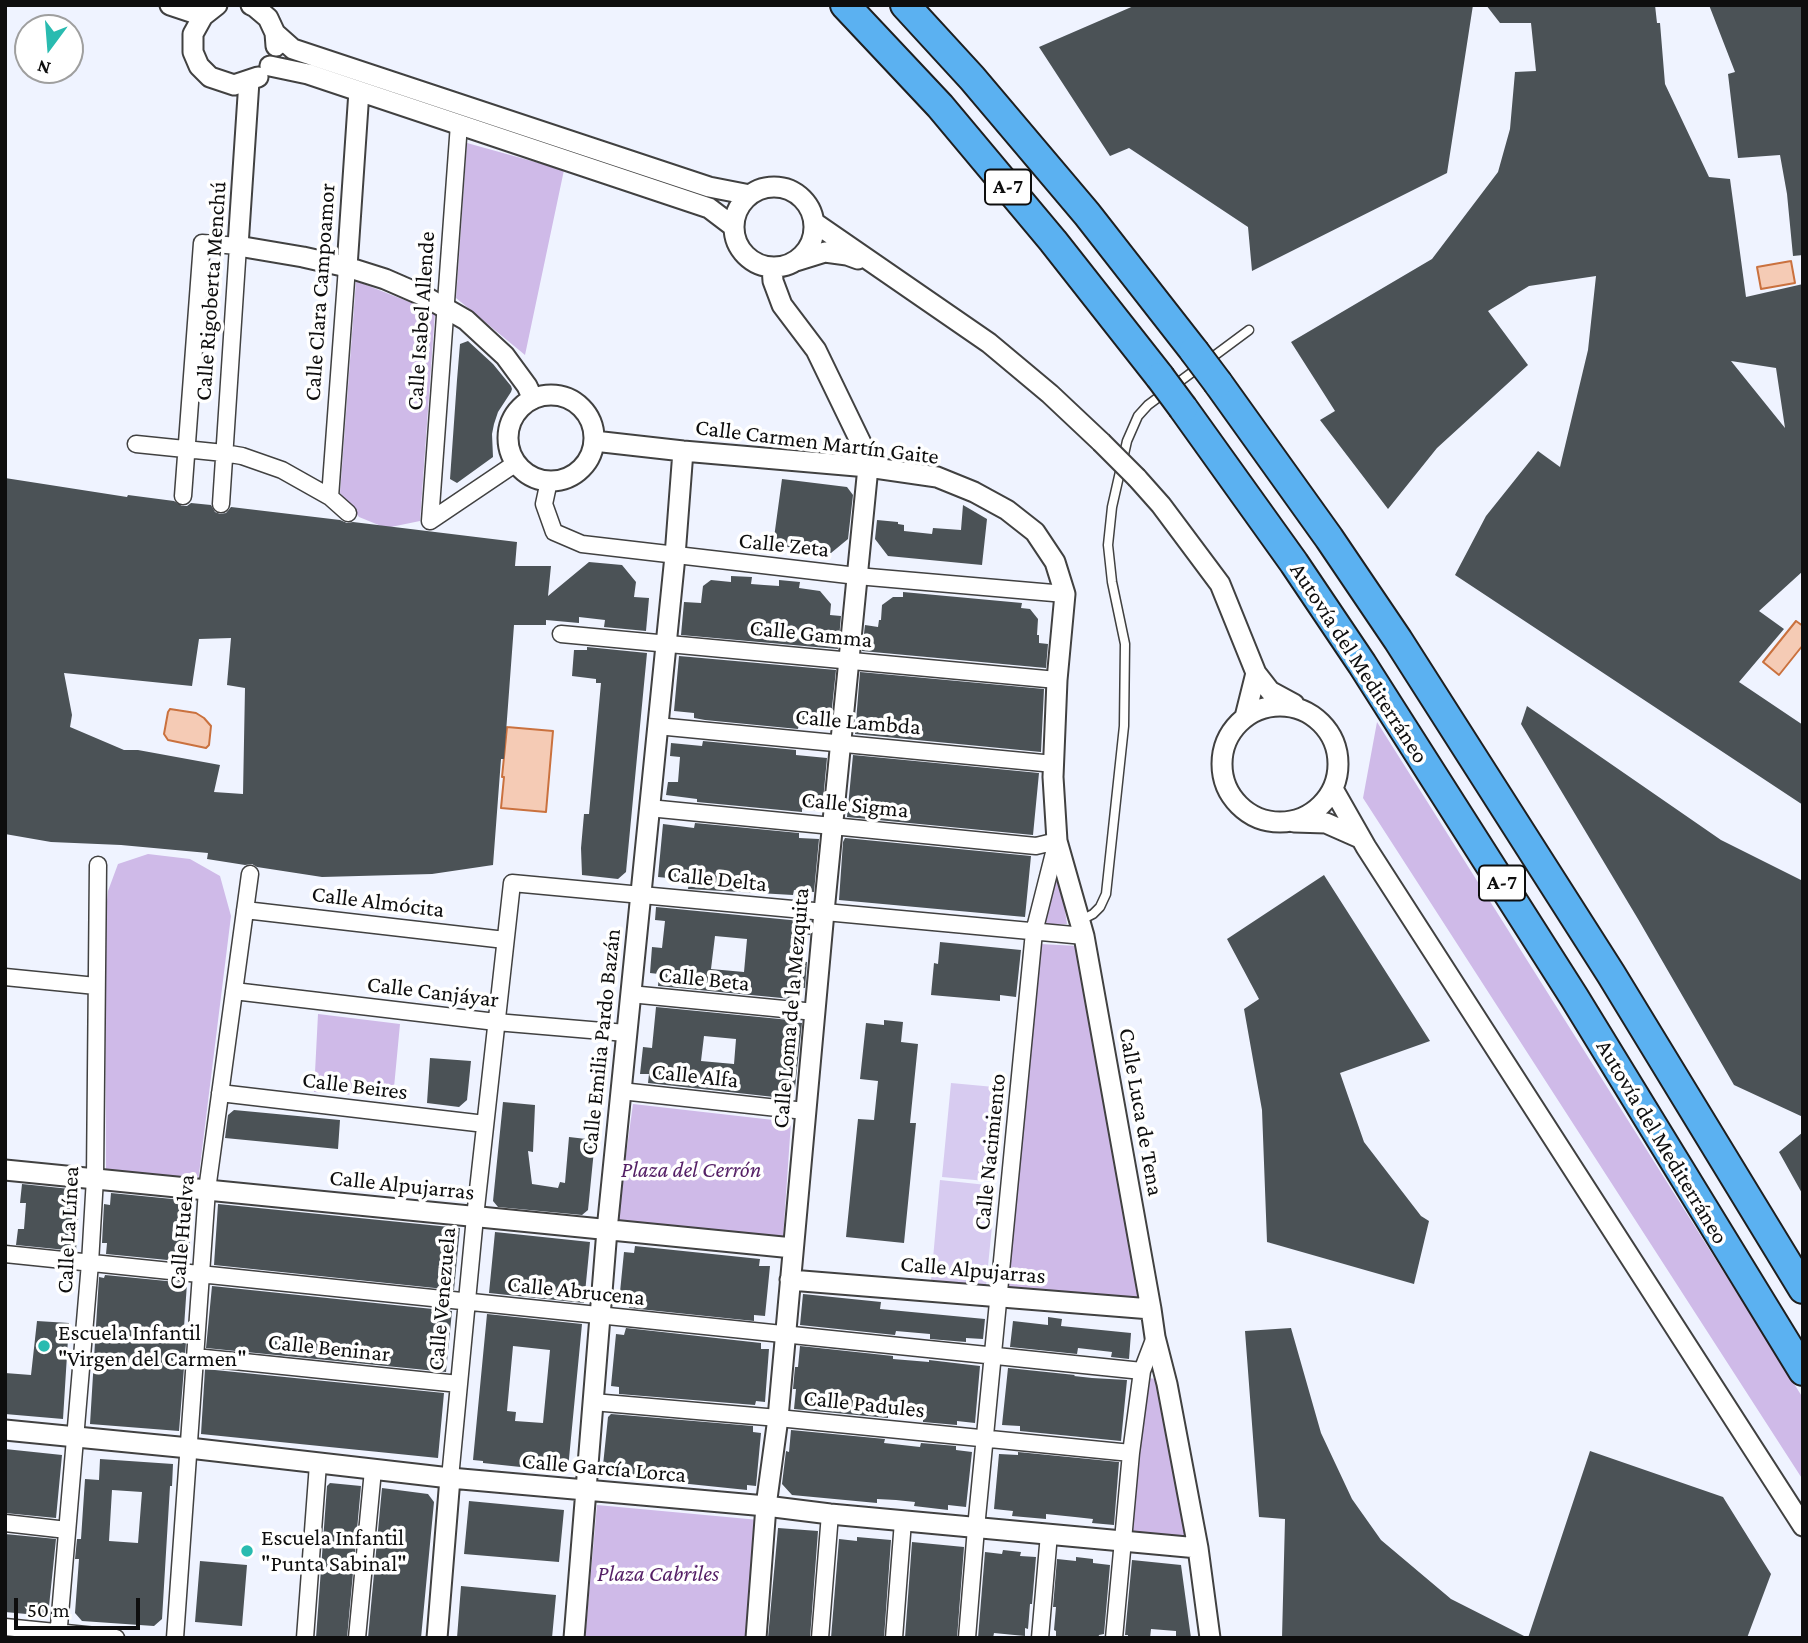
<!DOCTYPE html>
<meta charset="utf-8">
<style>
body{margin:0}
#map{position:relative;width:1808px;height:1643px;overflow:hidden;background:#eff3ff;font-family:"Crimson Pro",serif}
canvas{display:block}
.frame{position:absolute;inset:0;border:7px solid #0e0e0e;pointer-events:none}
.north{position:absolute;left:14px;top:14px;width:70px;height:70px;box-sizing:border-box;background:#fff;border:2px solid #9f9f9f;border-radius:50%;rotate:196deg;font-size:19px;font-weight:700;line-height:28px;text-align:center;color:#0e0e0e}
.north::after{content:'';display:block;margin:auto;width:24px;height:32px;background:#29bbb0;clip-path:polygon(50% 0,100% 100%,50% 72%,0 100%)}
.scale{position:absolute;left:14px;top:1598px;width:126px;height:32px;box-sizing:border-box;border:4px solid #0e0e0e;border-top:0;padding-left:9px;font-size:21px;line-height:24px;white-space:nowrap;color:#0e0e0e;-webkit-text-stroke:5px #fff;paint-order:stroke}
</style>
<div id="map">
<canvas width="1808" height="1643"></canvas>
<div class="frame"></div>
<div class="north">N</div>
<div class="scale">50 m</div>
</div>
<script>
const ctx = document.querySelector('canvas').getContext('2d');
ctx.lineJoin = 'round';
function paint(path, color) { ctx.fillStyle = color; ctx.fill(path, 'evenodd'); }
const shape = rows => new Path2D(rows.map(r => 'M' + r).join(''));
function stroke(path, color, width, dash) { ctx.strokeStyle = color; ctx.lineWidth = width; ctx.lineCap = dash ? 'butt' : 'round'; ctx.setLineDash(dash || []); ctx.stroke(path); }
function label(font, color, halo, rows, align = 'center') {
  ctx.font = font + ' "Crimson Pro",serif'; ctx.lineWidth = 7; ctx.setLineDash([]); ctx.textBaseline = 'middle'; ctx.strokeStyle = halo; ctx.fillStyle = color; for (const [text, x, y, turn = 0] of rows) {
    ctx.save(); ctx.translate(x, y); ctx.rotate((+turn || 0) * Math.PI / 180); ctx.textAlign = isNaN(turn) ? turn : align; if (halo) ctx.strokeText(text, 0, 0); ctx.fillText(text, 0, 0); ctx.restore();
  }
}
paint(shape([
 [467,143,564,170,525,355,456,298],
 [356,281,435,312,420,521,386,528,359,517,340,493],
 [1377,722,1803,1398,1803,1480,1363,798],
 [148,854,190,859,220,876,231,916,198,1182,106,1170,105,921,108,891,118,864],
 [1058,862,1067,924,1043,925],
 [1040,944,1078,946,1142,1303,1004,1294],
 [318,1014,400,1024,393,1098,314,1092],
 [633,1104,791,1122,783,1238,617,1220],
 [1147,1378,1157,1379,1186,1540,1129,1535],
 [597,1505,759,1520,746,1638,585,1638]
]), '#cfbae8');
paint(shape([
 [951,1083,1005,1088,997,1182,942,1177],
 [940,1180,996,1186,986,1286,931,1281]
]), '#d7cbf0');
const water = shape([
 [1791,261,1795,283,1761,289,1757,267,1791,261],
 [1796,621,1803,626,1803,645,1779,675,1763,662,1796,621],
 [170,709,196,713,204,718,211,726,209,745,206,748,168,740,164,734,168,712,170,709],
 [507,727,553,731,546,812,501,808,504,777,502,777,507,727]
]);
paint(water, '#f5cbb5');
stroke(water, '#ca713e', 2);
paint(shape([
 [1136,5,1473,5,1447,173,1252,271,1248,227,1129,148,1110,156,1039,47],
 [1486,5,1655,5,1657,23,1660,23,1665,84,1709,177,1730,179,1746,297,1803,284,1803,571,1759,611,1784,629,1739,682,1803,725,1803,805,1455,575,1486,516,1538,451,1560,467,1588,350,1596,276,1529,286,1488,311,1528,365,1437,448,1388,509,1320,420,1335,411,1291,342,1432,259,1498,172,1510,129,1515,72,1536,71,1531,23,1500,23],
 [1731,361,1776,368,1785,428],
 [1709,5,1803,5,1803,255,1793,256,1787,194,1780,155,1738,158,1728,74,1735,72],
 [468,341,493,364,511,386,512,389,511,392,498,412,494,424,492,434,493,457,457,483,450,479,457,380,460,344],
 [5,478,127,497,128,495,174,501,182,506,187,506,191,503,211,505,215,512,220,514,226,513,231,507,340,520,347,523,353,522,517,542,515,566,551,566,548,596,589,562,622,565,636,582,634,597,649,598,646,631,604,627,605,620,579,617,579,623,546,620,546,625,514,625,504,759,501,759,493,865,432,874,322,877,257,867,252,864,245,865,207,859,208,853,121,845,51,842,5,834],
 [231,638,227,685,245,688,243,794,214,792,220,765,138,750,124,750,70,727,72,715,64,673,192,686,199,639],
 [782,479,847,487,853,495,848,539,831,553,773,545],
 [963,505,987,519,982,565,888,556,875,539,877,520,898,522,898,524,904,525,904,531,932,534,933,528,961,530],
 [731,576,752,577,751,584,764,585,779,586,779,580,800,582,799,588,820,591,831,604,830,615,841,616,838,649,681,635,684,602,701,603,703,586,711,580,731,582],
 [903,592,1022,603,1021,608,1030,609,1038,619,1037,635,1039,635,1039,643,1048,644,1046,668,862,651,865,625,878,627,879,620,881,620,882,605,893,597,903,597],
 [587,647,647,653,626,872,618,879,582,875,581,848,584,814,589,814,601,683,596,683,596,679,572,676,574,650,587,650],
 [679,656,836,670,830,726,799,724,798,729,705,720,694,718,694,713,674,711],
 [860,672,1044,689,1041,752,855,734],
 [1527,706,1721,840,1803,881,1803,1117,1734,1085,1638,919,1521,724],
 [703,741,796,750,796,755,827,758,822,811,802,809,802,812,697,802,697,799,666,795,668,782,678,782,680,757,670,756,671,743,702,746],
 [853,755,1039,773,1033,835,847,817],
 [695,823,799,833,799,838,819,839,814,892,794,890,793,895,688,889,689,880,658,877,663,824,694,828],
 [845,838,1031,856,1025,917,839,900,843,842],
 [1324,875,1430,1041,1340,1073,1364,1142,1421,1216,1429,1221,1414,1284,1267,1242,1262,1110,1244,1009,1259,999,1227,939],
 [656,907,811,922,810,935,799,934,796,961,807,962,805,988,794,987,792,999,658,986,659,974,650,973,652,947,662,948,665,921,655,920],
 [715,936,747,939,744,972,711,969],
 [940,942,1021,950,1016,997,1000,995,1000,1001,931,995,934,963,938,964],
 [656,1007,790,1020,790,1022,802,1023,795,1088,783,1087,783,1098,648,1083,649,1074,640,1074,643,1047,652,1048],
 [704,1036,736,1039,734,1064,701,1061],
 [884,1020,903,1022,901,1042,918,1044,910,1123,916,1123,904,1243,846,1237,858,1119,874,1120,878,1081,860,1079,866,1023,884,1025],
 [430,1058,471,1061,467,1100,459,1107,427,1103],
 [503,1102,535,1105,533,1152,528,1151,532,1184,558,1188,560,1182,565,1183,569,1137,595,1140,588,1210,582,1215,498,1207,493,1201],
 [234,1110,340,1120,338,1149,225,1138,228,1115],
 [1803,1132,1803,1195,1779,1152],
 [22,1184,80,1190,76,1251,16,1245,18,1229,24,1229,26,1203,20,1203],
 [111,1193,193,1201,188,1262,106,1254,107,1243,102,1243,104,1204,110,1205],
 [218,1204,460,1228,454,1290,214,1265],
 [495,1232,590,1242,584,1303,489,1293],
 [635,1246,760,1259,759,1266,770,1266,765,1316,754,1315,754,1321,629,1308,630,1303,619,1302,624,1252,634,1253],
 [105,1275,187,1283,183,1342,186,1342,179,1431,90,1424,99,1277,104,1278],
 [212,1286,452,1311,446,1372,206,1348],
 [803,1294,881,1302,880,1309,985,1319,983,1339,966,1338,966,1342,930,1339,930,1334,896,1331,895,1335,800,1325],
 [487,1314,582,1324,568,1469,558,1468,558,1471,530,1468,483,1463,483,1461,473,1460],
 [513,1346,550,1350,543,1423,515,1421,516,1412,507,1411],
 [1048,1317,1062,1319,1061,1326,1131,1333,1129,1359,1111,1357,1112,1352,1078,1348,1077,1354,1010,1347,1013,1321,1048,1325],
 [37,1321,69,1323,63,1419,5,1414,5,1373,31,1375],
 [626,1328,761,1343,761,1349,769,1349,765,1402,756,1401,755,1405,619,1394,619,1387,611,1386,616,1334,624,1335],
 [1291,1328,1321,1433,1352,1499,1381,1540,1451,1599,1528,1638,1282,1638,1285,1519,1259,1517,1245,1331],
 [800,1346,893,1356,893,1359,929,1362,929,1360,980,1366,975,1423,957,1421,957,1425,923,1422,923,1418,888,1415,888,1418,794,1409,796,1389,793,1389,795,1367,798,1367],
 [1008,1368,1075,1375,1074,1376,1092,1378,1127,1380,1121,1441,1020,1431,1020,1426,1002,1425],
 [205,1369,444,1393,438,1458,201,1434],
 [611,1414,753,1426,753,1432,761,1433,756,1486,747,1485,747,1490,602,1475,608,1417],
 [791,1430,885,1439,884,1443,920,1447,921,1443,956,1446,956,1450,972,1452,966,1507,948,1505,948,1510,914,1506,915,1502,896,1500,877,1499,877,1503,792,1495,782,1484,786,1451,789,1452],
 [5,1449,62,1455,56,1518,5,1513],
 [1590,1451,1723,1497,1771,1574,1747,1638,1528,1638],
 [1018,1452,1119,1462,1114,1525,1092,1523,1093,1519,1075,1517,1046,1514,1046,1519,1012,1516,1013,1511,994,1509,999,1454,1018,1455],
 [100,1459,173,1464,172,1486,170,1486,162,1619,154,1626,82,1621,75,1613,79,1559,75,1559,77,1539,81,1539,85,1479,99,1480],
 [112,1490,142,1492,138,1543,109,1541],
 [330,1483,361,1486,347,1638,316,1638,327,1486],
 [382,1488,428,1494,434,1502,421,1638,368,1638],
 [469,1501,564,1510,559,1562,464,1554],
 [778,1528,818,1531,810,1638,768,1638],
 [5,1534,56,1539,48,1616,5,1612],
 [857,1537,891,1540,884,1638,831,1638,839,1539,857,1541],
 [912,1542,964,1547,957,1638,905,1638],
 [1003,1550,1021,1552,1020,1556,1036,1557,1032,1604,1030,1604,1028,1629,1025,1628,1025,1636,994,1633,993,1638,978,1638,985,1552,1002,1554],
 [1076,1557,1093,1559,1093,1563,1110,1565,1104,1634,1099,1635,1098,1638,1056,1638,1056,1631,1054,1630,1056,1607,1053,1607,1057,1559,1076,1561],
 [1132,1560,1181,1565,1191,1638,1176,1638,1176,1631,1151,1629,1150,1638,1128,1638,1128,1635,1125,1635],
 [200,1561,247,1565,242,1626,195,1622],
 [461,1586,556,1595,552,1638,457,1638]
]), '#4b5256');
const service = shape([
 [1079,921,1093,914,1100,907,1106,894,1124,726,1125,644,1112,582,1108,545,1112,507,1127,441,1138,416,1148,405,1249,330]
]);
const minor = shape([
 [136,444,224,453,242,456,282,470,330,497,348,513],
 [549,481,544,504,554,532,582,544,857,576,1065,594],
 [183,496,202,243,238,246,221,504],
 [330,497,347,267],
 [430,521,459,124],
 [430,521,516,463],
 [561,634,1057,680],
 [657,726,1054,764],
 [649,808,1036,846,1057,841,1034,932,976,1528,967,1638],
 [245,910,505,940],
 [5,977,96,986],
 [234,991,496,1022,626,1033],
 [630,994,815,1012],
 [621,1091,805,1111],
 [220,1093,485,1124],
 [5,1254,1142,1371],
 [195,1357,459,1384],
 [593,1402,778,1418,1131,1453],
 [450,1478,475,1217,512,883,1084,936],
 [5,1523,67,1530],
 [5,1627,116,1638],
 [58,1638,90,1263,95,1178,98,865],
 [175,1638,207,1190,250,874],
 [305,1638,318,1464],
 [357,1638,373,1470],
 [820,1638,830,1514],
 [894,1638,903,1521],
 [1040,1638,1049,1534],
 [1114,1638,1131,1453,1142,1371,1155,1337]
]);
const tertiary = shape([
 [170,5,203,16],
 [217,5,203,16,193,34,193,52,199,66,210,77,234,85,258,77],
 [251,5,255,7,268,18,275,33,276,46],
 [275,33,293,49,709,187,750,195],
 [270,66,308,74,709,208,734,227],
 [249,81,238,246,303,257,347,267,385,279,424,296,466,320,505,356,527,386,533,399],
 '734 227a40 40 0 1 1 80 0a40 40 0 1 1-80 0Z',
 [815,223,989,343,1050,394,1101,442],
 [796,261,825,252,847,255,858,259],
 [347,267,359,91],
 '508 438a43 43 0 1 1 86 0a43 43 0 1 1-86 0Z',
 [594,441,683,451,868,467,937,477,974,492,1007,510,1035,532,1055,562,1065,594,1057,680,1053,777,1057,841,1084,936,1151,1309,1155,1337,1167,1384,1198,1548,1210,1638],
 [1137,478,1161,505,1220,584,1256,673,1270,691,1294,704],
 '1222 764a58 58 0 1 1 116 0a58 58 0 1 1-116 0Z',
 [1245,717,1256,673],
 [1333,789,1366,847,1803,1526],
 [1294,822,1326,823,1360,838],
 [5,1170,793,1248],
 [790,1280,1151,1309],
 [5,1430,189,1448,450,1478,766,1506,830,1514,1198,1548],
 [437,1638,450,1478],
 [574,1638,607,1230,675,556,683,451],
 [756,1638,766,1506,778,1418,824,912,868,467,863,447,816,350,782,305,773,281,772,267]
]);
const motorway = shape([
 [845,5,940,106,1053,241,1160,377],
 [905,5,972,78,1087,214,1194,351],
 [1218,383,1329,538,1398,640,1611,974,1803,1289],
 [1183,408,1294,563,1362,664,1574,997,1803,1371]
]);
stroke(service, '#414141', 11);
stroke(minor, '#414141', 19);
stroke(tertiary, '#414141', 23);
stroke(motorway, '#1f1f1f', 32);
stroke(service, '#fff', 8);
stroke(minor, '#fff', 16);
stroke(tertiary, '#fff', 19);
stroke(motorway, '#5bb1f1', 28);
const tertiaryBridge = shape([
 [1101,442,1137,478]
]);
const motorwayBridge = shape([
 [1194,351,1218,383],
 [1160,377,1183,408]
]);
stroke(tertiaryBridge, '#414141', 23, []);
stroke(motorwayBridge, '#1f1f1f', 32, []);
stroke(tertiaryBridge, '#fff', 19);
stroke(motorwayBridge, '#5bb1f1', 28);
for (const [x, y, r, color] of [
 [44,1346,7,"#29bbb0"],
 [247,1551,7,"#29bbb0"]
]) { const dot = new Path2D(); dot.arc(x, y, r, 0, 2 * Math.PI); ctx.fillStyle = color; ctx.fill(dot); stroke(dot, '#fff', 2.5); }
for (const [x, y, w] of [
 [1008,187,46],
 [1502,883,46]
]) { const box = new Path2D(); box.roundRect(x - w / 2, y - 17.5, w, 35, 5); ctx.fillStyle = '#fff'; ctx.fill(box); stroke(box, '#0e0e0e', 2); }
label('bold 21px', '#0e0e0e', null, [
 ["A-7",1008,187],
 ["A-7",1502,883]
]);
label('23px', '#0e0e0e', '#fff', [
 ["Calle Rigoberta Menchú",211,291,-86],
 ["Calle Clara Campoamor",320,292,-86],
 ["Calle Isabel Allende",421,321,-86],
 ["Calle Carmen Martín Gaite",817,442,7],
 ["Calle Zeta",784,545,6],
 ["Calle Gamma",811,634,6],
 ["Autovía del Mediterráneo",1359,663,57],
 ["Calle Lambda",858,722,5],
 ["Calle Sigma",855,805,6],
 ["Calle Delta",717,879,6],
 ["Calle Almócita",378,902,7],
 ["Calle Beta",704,979,6],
 ["Calle Canjáyar",433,992,7],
 ["Calle Loma de la Mezquita",791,1008,-85],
 ["Calle Emilia Pardo Bazán",601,1042,-84],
 ["Calle Alfa",695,1076,6],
 ["Calle Beires",355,1086,7],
 ["Calle Luca de Tena",1141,1112,80],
 ["Autovía del Mediterráneo",1662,1142,59],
 ["Calle Nacimiento",990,1152,-84],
 ["Calle Alpujarras",402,1185,6],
 ["Calle La Línea",68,1230,-87],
 ["Calle Huelva",182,1232,-85],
 ["Calle Alpujarras",973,1270,5],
 ["Calle Abrucena",576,1291,6],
 ["Calle Venezuela",442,1299,-85],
 ["Calle Beninar",329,1348,6],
 ["Calle Padules",864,1404,6],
 ["Calle García Lorca",604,1468,5]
]);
label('italic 23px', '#541f65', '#fff', [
 ["Plaza del Cerrón",691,1170],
 ["Plaza Cabriles",658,1574]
]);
label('23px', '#0e0e0e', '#fff', [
 ["Escuela Infantil",58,1333],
 ["\"Virgen del Carmen\"",58,1359],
 ["Escuela Infantil",261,1538],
 ["\"Punta Sabinal\"",261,1564]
], 'left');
</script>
